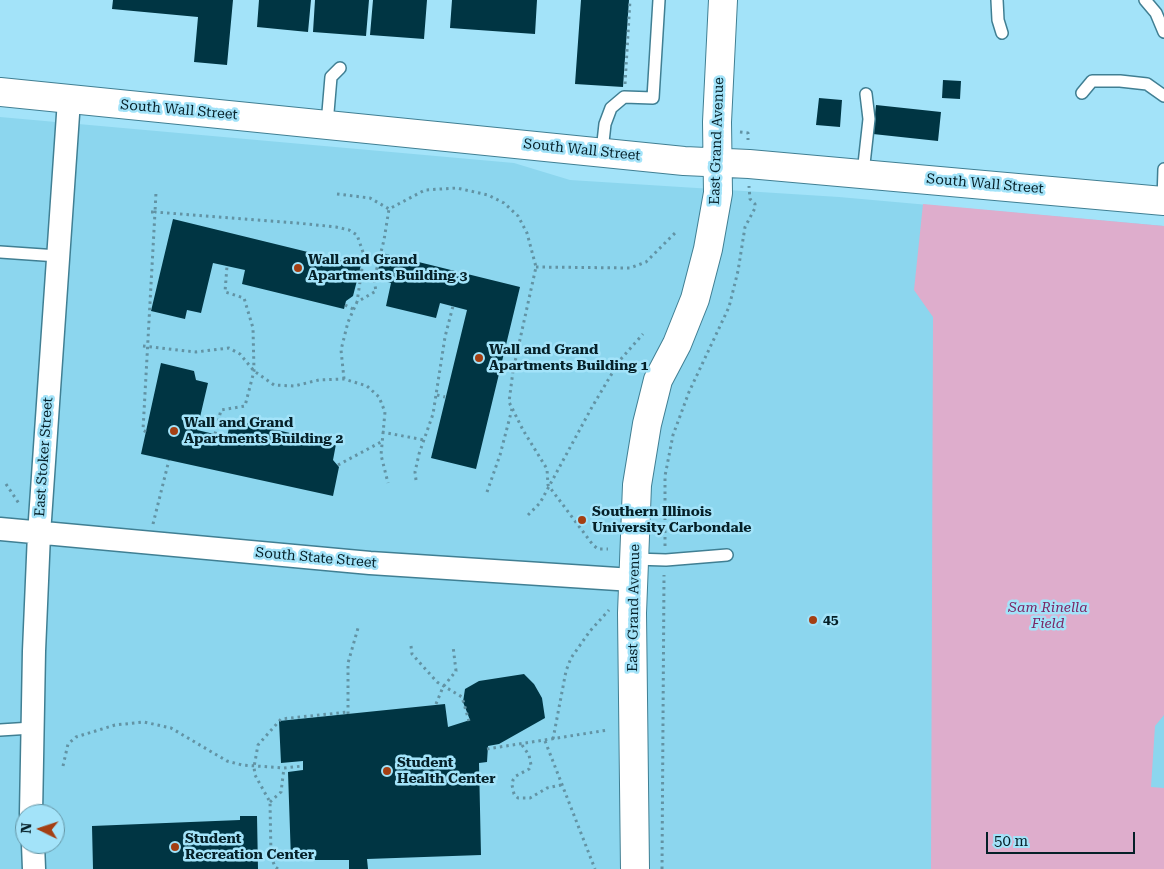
<!DOCTYPE html>
<style>
body{margin:0}
#map{position:relative;width:1164px;height:869px;overflow:hidden;background:#a3e3f9;font-family:"Roboto Serif",serif}
canvas{display:block}
.north{position:absolute;left:15px;top:804px;width:50px;height:50px;box-sizing:border-box;background:#a3e3f9;border:1px solid #6495a5;border-radius:50%;rotate:274deg;font-size:14px;font-weight:700;line-height:20px;text-align:center;color:#052028}
.north::after{content:'';display:block;margin:auto;width:18px;height:22px;background:#a43f13;clip-path:polygon(50% 0,100% 100%,50% 72%,0 100%)}
.scale{position:absolute;left:986px;top:832px;width:149px;height:22px;box-sizing:border-box;border:2px solid #052028;border-top:0;padding-left:6px;font-size:15px;line-height:18px;white-space:nowrap;color:#052028;-webkit-text-stroke:4px #a3e3f9;paint-order:stroke}
</style>
<div id="map">
<canvas width="1164" height="869"></canvas>
<div class="north">N</div>
<div class="scale">50 m</div>
</div>
<script>
const ctx = document.querySelector('canvas').getContext('2d');
ctx.lineJoin = 'round';
function paint(path, color) { ctx.fillStyle = color; ctx.fill(path, 'evenodd'); }
const shape = rows => new Path2D(rows.map(r => 'M' + r).join(''));
function stroke(path, color, width, dash) { ctx.strokeStyle = color; ctx.lineWidth = width; ctx.lineCap = dash ? 'butt' : 'round'; ctx.setLineDash(dash || []); ctx.stroke(path); }
function label(font, color, halo, rows, align = 'center') {
  ctx.font = font + ' "Roboto Serif",serif'; ctx.lineWidth = 5; ctx.setLineDash([]); ctx.textBaseline = 'middle'; ctx.strokeStyle = halo; ctx.fillStyle = color; for (const [text, x, y, turn = 0] of rows) {
    ctx.save(); ctx.translate(x, y); ctx.rotate((+turn || 0) * Math.PI / 180); ctx.textAlign = isNaN(turn) ? turn : align; if (halo) ctx.strokeText(text, 0, 0); ctx.fillText(text, 0, 0); ctx.restore();
  }
}
paint(shape([
 [0,117,514,163,570,180,839,197,1164,226,1164,869,0,869],
 [25,814,55,814,55,844,25,844]
]), '#8cd6ee');
paint(shape([
 [923,204,1164,226,1164,715,1155,726,1151,787,1164,788,1164,869,931,869,933,317,914,290]
]), '#deadcc');
paint(shape([
 [113,0,233,0,227,65,194,62,198,17,112,9],
 [259,0,311,0,308,32,257,27],
 [315,0,369,0,366,36,313,32],
 [373,0,427,0,424,39,370,35],
 [452,0,537,0,535,34,450,28],
 [581,0,629,0,623,87,575,84],
 [943,80,961,81,960,99,942,98],
 [819,98,842,100,840,127,816,125],
 [876,105,941,112,938,141,873,134],
 [173,219,361,265,353,296,346,301,344,309,242,284,245,270,213,263,201,313,187,310,185,319,151,311],
 [382,253,520,287,476,469,431,458,467,310,440,303,436,318,386,306,391,283,376,279],
 [161,363,194,371,196,380,208,383,197,430,227,437,231,419,336,444,333,460,339,467,333,496,141,454],
 [524,674,534,684,542,698,545,718,499,744,488,746,487,762,479,763,481,855,367,859,368,869,349,869,349,860,291,860,288,772,303,770,303,761,281,763,279,721,445,704,448,727,470,720,463,702,465,689,479,681],
 [240,816,257,816,258,869,93,869,92,826,240,820]
]), '#003543');
const lane = shape([
 [997,0,998,20,1002,33],
 [1145,0,1156,13,1164,32],
 [1082,93,1092,81,1120,81,1147,84,1164,96],
 [327,124,331,77,340,68],
 [602,151,605,124,611,108,624,97,653,98,659,0],
 [863,173,869,119,866,94],
 [1163,200,1164,169],
 [0,252,58,256],
 [634,559,666,560,727,555],
 [0,730,32,728]
]);
const street = shape([
 [0,529,370,563,633,580],
 [31,814,34,651,39,534,69,100],
 [33,844,34,869]
]);
const secondary = shape([
 [0,92,684,161,749,164,1164,201],
 [635,869,632,613,637,485,647,424,658,380,677,344,695,299,708,249,718,193,717,122,723,0]
]);
stroke(lane, '#407f93', 14);
stroke(street, '#407f93', 25);
stroke(secondary, '#407f93', 30);
stroke(shape([
 [625,84,630,0],
 [740,132,748,133,748,140],
 [337,194,370,198,389,209,425,190,457,188,488,195,504,203,518,216,527,233,536,267,513,371,509,402,523,430,547,469,548,485,593,545,598,549,608,549],
 [151,212,155,212,156,192],
 [536,267,630,268,646,262,677,231],
 [345,305,353,309],
 [143,346,196,352,229,348,240,354,254,371,274,385,294,386,319,380,344,379,367,386,379,397,385,412,381,455,388,483],
 [344,379,341,350,348,322,357,302,376,291,374,280,384,240,389,209],
 [437,395,445,397],
 [146,432,143,430,155,212,297,223,336,227,349,230,357,235,364,255,357,302],
 [382,432,424,440],
 [215,434,221,410,245,406,254,371,253,328,244,298,225,292,227,266],
 [338,465,381,442],
 [416,480,415,472,419,454,433,414,445,337,453,306],
 [6,484,20,505],
 [487,492,500,455,512,409],
 [528,515,540,503,592,407,620,360,643,334],
 [153,524,169,460],
 [665,546,665,476,673,435,689,392,729,307,738,271,745,227,755,208,755,204,750,199,749,186],
 [411,646,412,654,437,682,462,697,469,721],
 [436,704,443,687,456,671,453,646],
 [348,714,348,663,358,628],
 [553,739,566,671,571,658,590,631,609,610],
 [545,741,595,869],
 [522,745,529,755,531,765,529,769,516,776,513,780,512,785,514,794,518,798,530,798,547,788,561,785],
 [487,749,608,730],
 [63,766,68,744,76,737,115,725,144,722,171,728,227,761,242,765,284,768,303,766],
 [270,802,281,792,284,768],
 [278,869,275,867,271,856,270,802,255,775,254,767,258,745,281,719,348,712],
 [662,869,664,575]
]), '#6293a4', 3, [2.5, 4]);
stroke(lane, '#fff', 11);
stroke(street, '#fff', 22);
stroke(secondary, '#fff', 28);
for (const [x, y, r, color] of [
 [298,268,5,"#a43f13"],
 [479,358,5,"#a43f13"],
 [174,431,5,"#a43f13"],
 [582,520,5,"#a43f13"],
 [813,620,5,"#a43f13"],
 [387,771,5,"#a43f13"],
 [175,847,5,"#a43f13"]
]) { const dot = new Path2D(); dot.arc(x, y, r, 0, 2 * Math.PI); ctx.fillStyle = color; ctx.fill(dot); stroke(dot, '#a3e3f9', 2); }
label('14px', '#052028', '#a3e3f9', [
 ["South Wall Street",179,110,5],
 ["East Grand Avenue",717,141,-88],
 ["South Wall Street",582,150,6],
 ["South Wall Street",985,184,5],
 ["East Stoker Street",44,457,-86],
 ["South State Street",316,558,5],
 ["East Grand Avenue",634,608,-89]
]);
label('bold 14px', '#052028', '#a3e3f9', [
 ["Wall and Grand",308,260],
 ["Apartments Building 3",308,276],
 ["Wall and Grand",489,350],
 ["Apartments Building 1",489,366],
 ["Wall and Grand",184,423],
 ["Apartments Building 2",184,439],
 ["Southern Illinois",592,512],
 ["University Carbondale",592,528],
 ["45",823,620],
 ["Student",397,763],
 ["Health Center",397,779],
 ["Student",185,839],
 ["Recreation Center",185,855]
], 'left');
label('italic 14px', '#7b2463', '#a3e3f9', [
 ["Sam Rinella",1048,608],
 ["Field",1048,624]
]);
</script>
